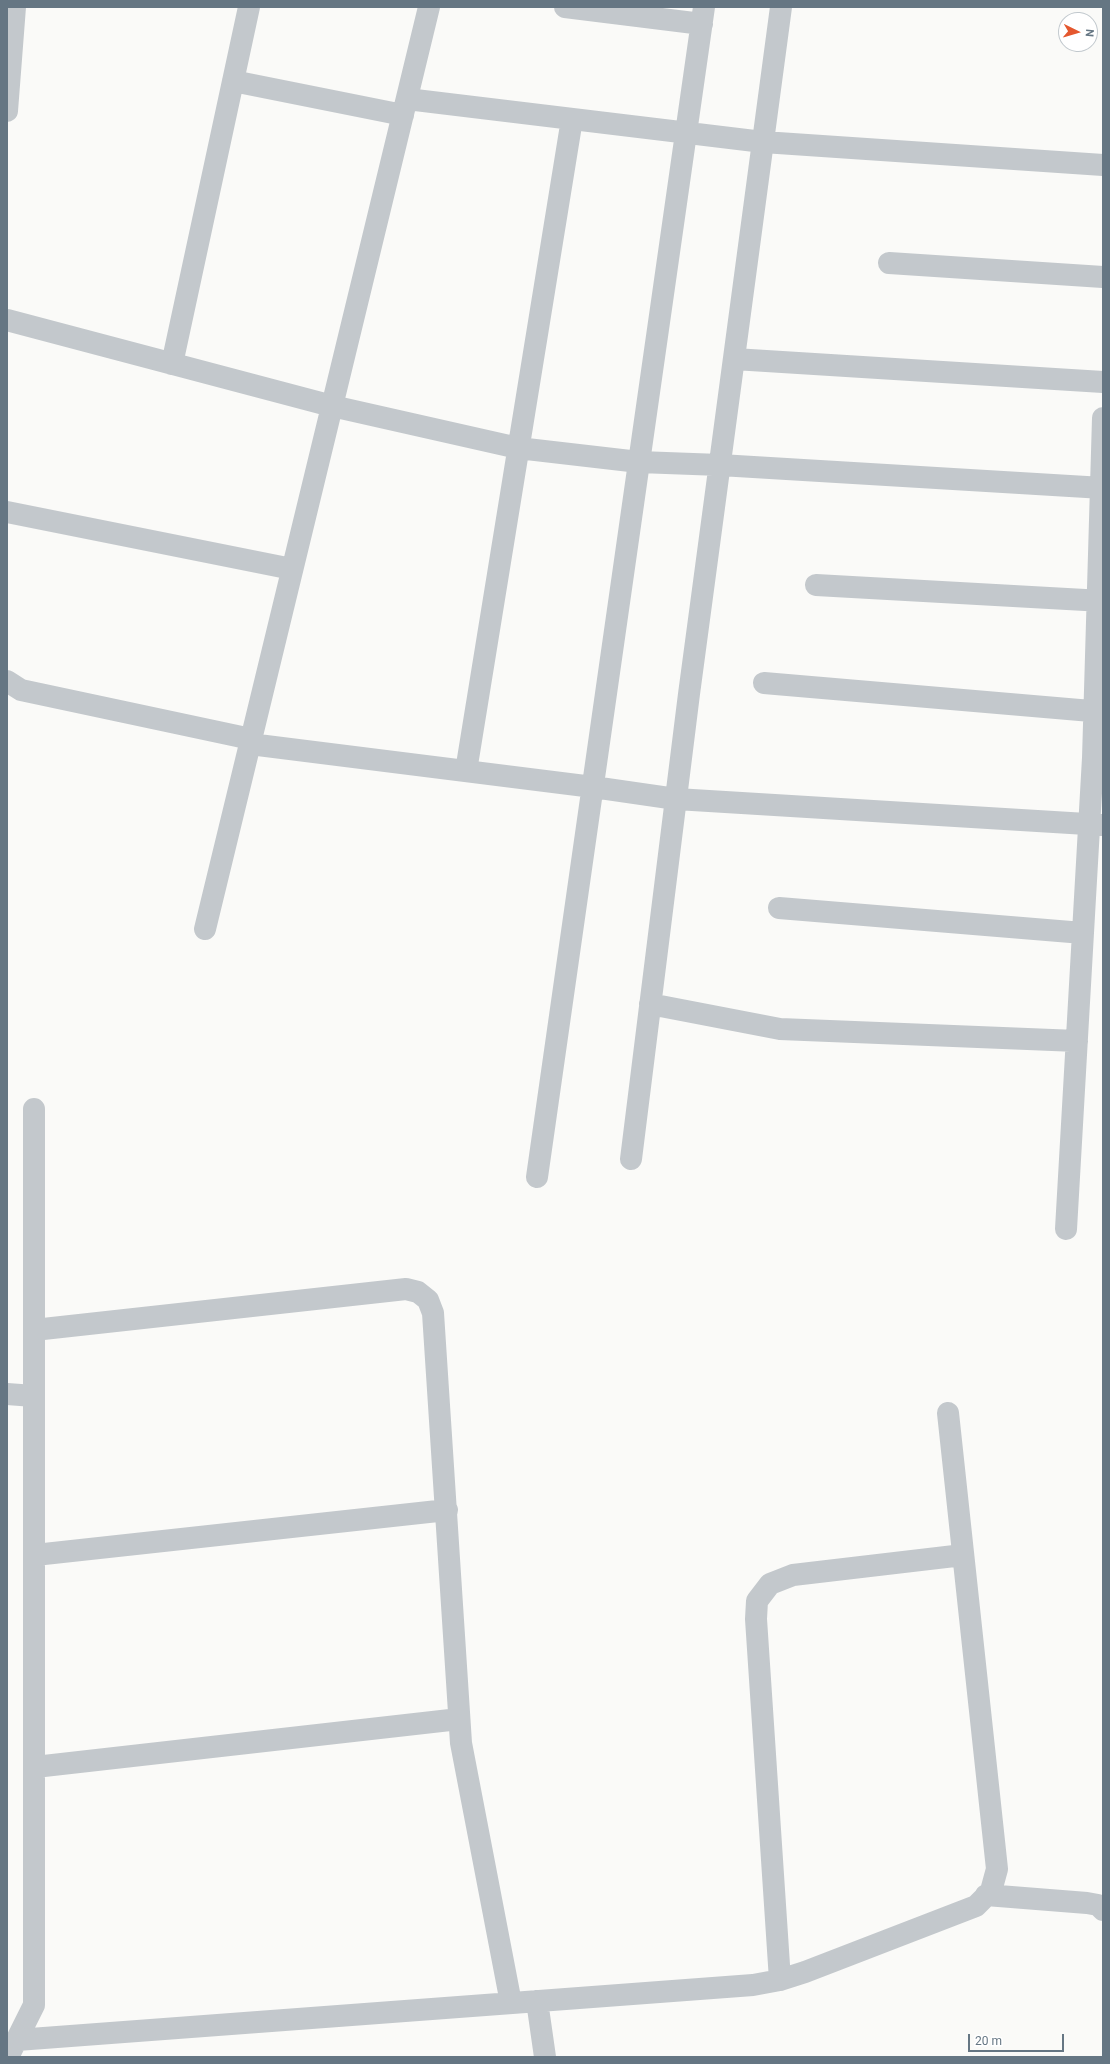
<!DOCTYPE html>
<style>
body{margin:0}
#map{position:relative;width:1110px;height:2064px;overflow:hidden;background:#fafaf8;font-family:Roboto,sans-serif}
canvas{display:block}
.frame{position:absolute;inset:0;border:8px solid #657683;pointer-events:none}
.north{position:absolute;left:1058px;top:12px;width:40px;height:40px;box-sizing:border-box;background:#fff;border:1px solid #c1c8cd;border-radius:50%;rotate:95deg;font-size:11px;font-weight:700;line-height:16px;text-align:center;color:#657683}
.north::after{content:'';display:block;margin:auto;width:14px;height:18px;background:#e4572e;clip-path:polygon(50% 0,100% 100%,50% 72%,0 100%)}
.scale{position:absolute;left:968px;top:2034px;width:96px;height:18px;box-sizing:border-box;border:2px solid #657683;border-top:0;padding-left:5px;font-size:12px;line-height:14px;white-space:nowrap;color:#657683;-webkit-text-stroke:3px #fff;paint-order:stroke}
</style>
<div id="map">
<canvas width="1110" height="2064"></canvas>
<div class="frame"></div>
<div class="north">N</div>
<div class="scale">20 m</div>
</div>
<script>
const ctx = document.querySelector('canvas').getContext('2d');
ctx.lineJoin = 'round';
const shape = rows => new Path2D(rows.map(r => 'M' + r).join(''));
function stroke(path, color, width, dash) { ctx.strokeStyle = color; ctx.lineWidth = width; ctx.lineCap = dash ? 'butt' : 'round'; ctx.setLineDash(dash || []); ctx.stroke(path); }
stroke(shape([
 [565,7,702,24],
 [233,81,403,115],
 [407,99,763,142,1103,165],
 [7,111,15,7],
 [889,263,1103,277],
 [7,320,332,406,518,448,639,462,720,465,1103,488],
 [734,359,1103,382],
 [172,364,249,7],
 [7,512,292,569],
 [816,585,1103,601],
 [7,681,21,690,251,739],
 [764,683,1103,712],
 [250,744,593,787,676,799,1103,825],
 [466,771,572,119],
 [779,908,1083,933],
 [205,929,429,7],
 [650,1004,780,1029,1077,1041],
 [631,1159,689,694,781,7],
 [537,1177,704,7],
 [1066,1229,1093,758,1103,418],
 [34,1330,406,1289,418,1292,428,1300,433,1313,461,1743,511,2003],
 [7,1394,34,1396],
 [35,1555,447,1510],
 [35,1767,459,1719],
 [986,1895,1087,1903,1098,1905,1103,1910],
 [780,1980,756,1619,757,1601,770,1584,793,1575,963,1555],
 [537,2001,545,2057],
 [17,2040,753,1985,780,1980,805,1972,976,1906,991,1891,997,1869,948,1413],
 [8,2057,34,2005,34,1109]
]), '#c3c8cc', 22);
</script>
